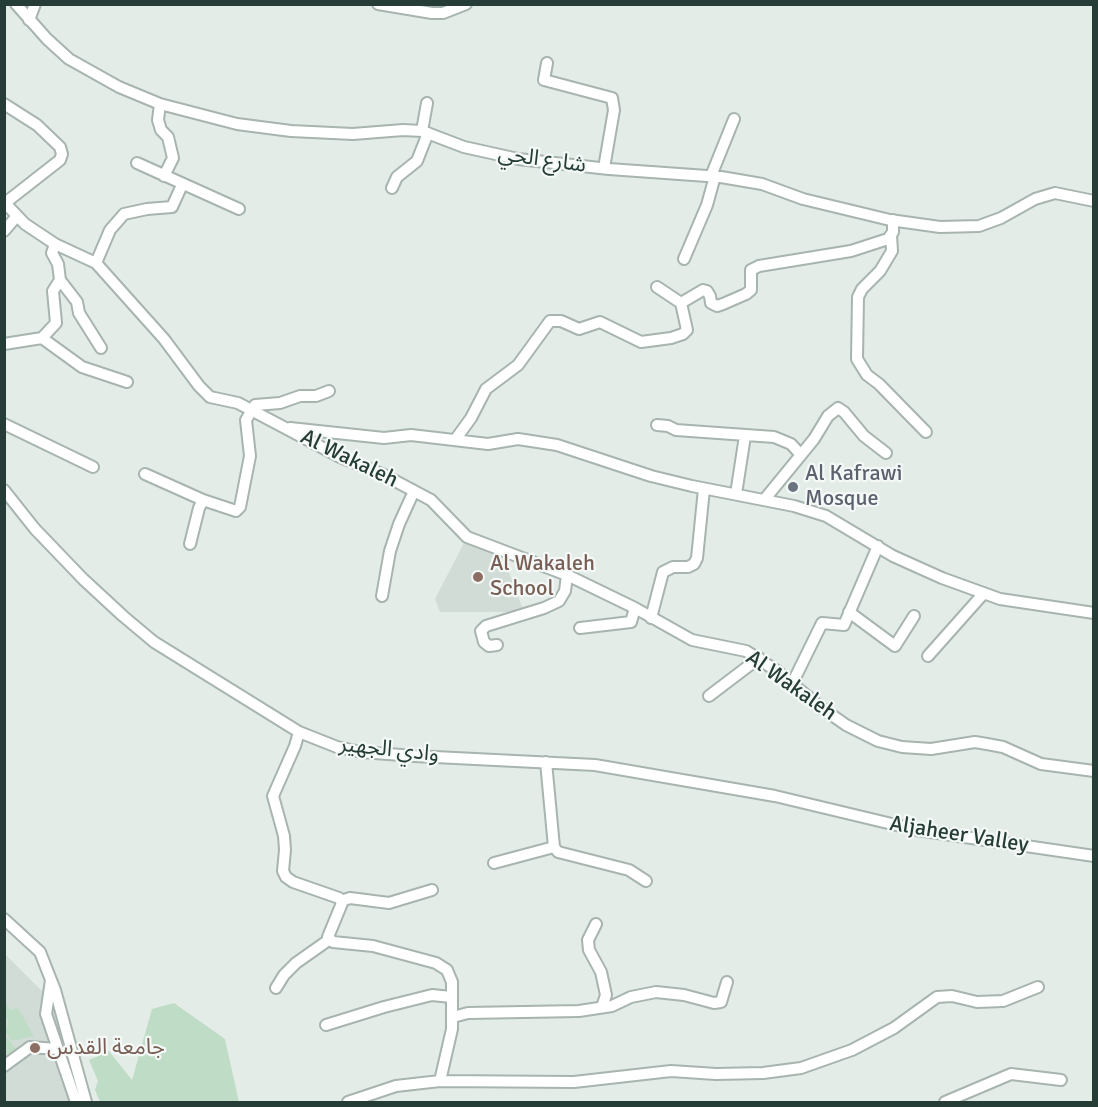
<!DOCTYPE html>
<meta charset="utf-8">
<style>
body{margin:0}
#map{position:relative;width:1098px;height:1107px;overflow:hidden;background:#e4ece8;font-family:Signika,sans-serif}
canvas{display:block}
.frame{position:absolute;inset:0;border:6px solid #253d36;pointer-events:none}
</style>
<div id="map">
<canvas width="1098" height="1107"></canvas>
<div class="frame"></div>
</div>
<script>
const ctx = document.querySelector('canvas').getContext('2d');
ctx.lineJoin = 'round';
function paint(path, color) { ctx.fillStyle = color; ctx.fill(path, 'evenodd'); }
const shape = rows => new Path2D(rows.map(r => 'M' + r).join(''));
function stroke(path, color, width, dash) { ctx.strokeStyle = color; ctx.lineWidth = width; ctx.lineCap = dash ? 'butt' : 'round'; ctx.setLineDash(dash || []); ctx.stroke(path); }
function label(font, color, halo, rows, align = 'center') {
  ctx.font = font + ' Signika,"Noto Sans Arabic",sans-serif'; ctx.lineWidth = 4.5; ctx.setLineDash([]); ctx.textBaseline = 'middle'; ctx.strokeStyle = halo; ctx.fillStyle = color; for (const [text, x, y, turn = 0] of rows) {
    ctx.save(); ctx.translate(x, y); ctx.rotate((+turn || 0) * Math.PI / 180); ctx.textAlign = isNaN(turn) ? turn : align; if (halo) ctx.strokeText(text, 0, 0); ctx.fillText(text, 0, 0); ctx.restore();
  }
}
paint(shape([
 [465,541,502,554,524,612,440,612,435,599],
 [4,953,55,1004,75,1093,79,1102,5,1102]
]), '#d2dcd7');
paint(shape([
 [5,1002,11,1010,18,1008,34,1036,12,1041,5,1032,9,1021,5,1016],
 [174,1003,225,1039,239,1102,100,1102,95,1090,98,1081,89,1060,109,1051,132,1080,152,1009],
 [5,1035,18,1052,5,1062]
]), '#bfdcc6');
const minor = shape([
 [16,4,47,39,69,59,119,87,160,104,237,124,291,131,353,134,403,130,422,131,464,147,518,159,609,169,721,177,762,184,803,199,890,220,940,227,979,226,1001,218,1035,199,1055,193,1094,201],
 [378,4,432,13,443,13,466,4],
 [29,20,35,4],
 [547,63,544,80,612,98,614,110,604,168],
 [4,104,37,125,60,147,62,154,60,160,5,203],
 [160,104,158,120,161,130,168,137,173,158,164,176],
 [422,131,427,103],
 [137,163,239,209],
 [711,176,734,119],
 [392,188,397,177,417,161,428,133],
 [4,202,25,224,55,244,96,263,164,339,199,386,210,397,238,403,340,457,384,475,431,500,467,537,567,575,635,608,692,640,746,651,777,671,819,706,846,725,878,741,902,747,931,749,975,742,987,744,1003,747,1041,764,1094,771],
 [4,231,17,216],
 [891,235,892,251,880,271,862,289,858,297,857,359,867,375,879,384,926,432],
 [684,259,707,205,715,176],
 [96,263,110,230,124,214,147,209,172,207,182,185],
 [60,280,77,302,79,313,101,348],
 [657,287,681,303],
 [42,338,82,367,127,382],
 [4,344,42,338,56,323,53,291,60,280,58,264,52,253,55,244],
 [4,424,93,467],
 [657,425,668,426,676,430,774,437,791,444,801,455],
 [290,428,384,438,411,435,488,444,518,439,557,445,651,476,692,486,794,506,826,516,893,556,942,578,1000,599,1094,613],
 [455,440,471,418,486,389,518,365,550,321,561,321,579,329,600,322,641,342,671,338,683,334,687,330,681,303,703,290,707,291,710,296,711,303,717,306,723,304,746,294,751,290,751,270,759,266,851,251,888,239,893,232,893,220],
 [145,474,203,500],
 [4,490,35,529,83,579,123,616,154,642,299,732,337,747,361,752,415,756,595,765,775,796,917,830,1094,856],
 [736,494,745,436],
 [764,500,814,439,828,416,838,408,844,412,864,436,886,453],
 [190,544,199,508,203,500,236,511,240,507,250,456,246,420,255,405,280,403,300,396,316,396,329,391],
 [382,596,390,551,399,524,414,491],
 [849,612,895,646,914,616],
 [651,618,663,572,673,567,688,567,694,564,697,558,704,489],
 [580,628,631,622,635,608],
 [497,645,489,646,484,642,481,631,486,626,544,608,559,601,565,591,567,575],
 [928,656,984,593],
 [792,684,822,623,844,625,878,546],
 [709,696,759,658],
 [299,732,295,746,273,796,284,836,285,850,283,871,286,877,293,882,339,898,342,903,328,937,333,942,373,946,436,963,447,970,452,982,452,1029,440,1081],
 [546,762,554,847,558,852,629,870,646,881],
 [494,863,554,847],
 [341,901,350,898,389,903,432,890],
 [4,919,40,952,55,990,86,1102],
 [596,924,588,940,589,950,601,972,606,995,602,1007],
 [51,980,46,1014,76,1102],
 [276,988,284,975,296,963,330,939],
 [453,1017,468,1013,579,1011,612,1006,631,997,656,992,684,995,714,1003,721,1002,727,982],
 [326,1025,384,1007,432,995,451,997],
 [4,1066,30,1047,57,1049],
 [348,1102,396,1086,440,1081,574,1082,671,1071,716,1074,763,1073,801,1068,852,1050,894,1028,937,997,952,996,977,1002,1003,1001,1038,987],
 [945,1102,1011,1074,1061,1080]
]);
stroke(minor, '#a7b4af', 14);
stroke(minor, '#fff', 10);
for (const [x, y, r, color] of [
 [793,487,6,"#6b7280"],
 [478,577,6,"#8d6e63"],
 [35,1048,6,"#8d6e63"]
]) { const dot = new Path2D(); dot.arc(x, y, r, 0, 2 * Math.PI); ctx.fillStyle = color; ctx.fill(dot); stroke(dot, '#f4f9f7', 2); }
label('22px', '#253d36', '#f4f9f7', [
 ["شارع الحي",542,160,8],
 ["Al Wakaleh",349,459,26],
 ["Al Wakaleh",791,686,35],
 ["وادي الجهير",389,750,6],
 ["Aljaheer Valley",959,835,9]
]);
label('22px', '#5b616d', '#f4f9f7', [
 ["Al Kafrawi",805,474],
 ["Mosque",805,499]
], 'left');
label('22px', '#785e54', '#f4f9f7', [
 ["Al Wakaleh",490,564],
 ["School",490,589],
 ["جامعة القدس",47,1048]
], 'left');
</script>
